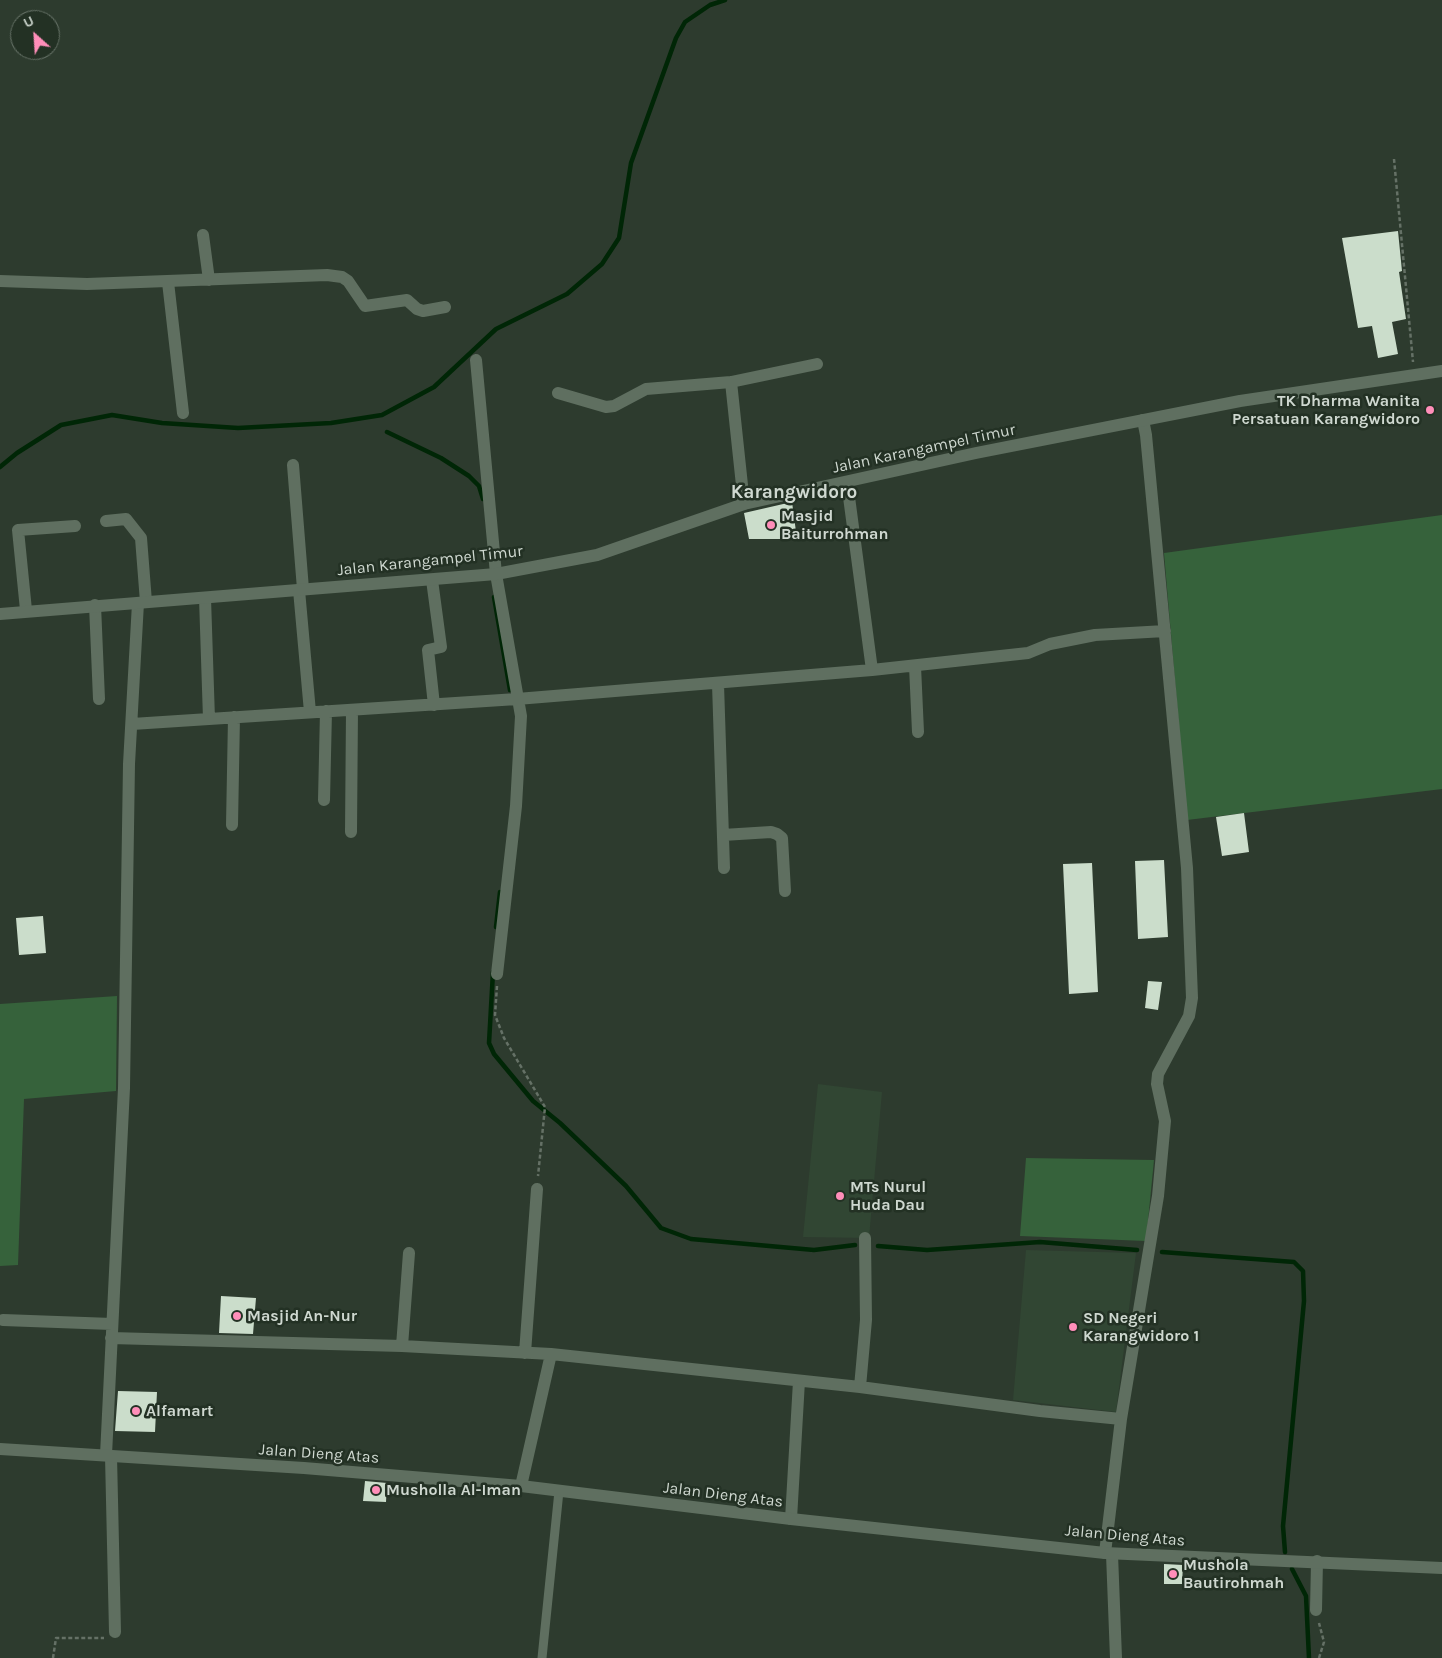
<!DOCTYPE html>
<style>
body{margin:0}
#map{position:relative;width:1442px;height:1658px;overflow:hidden;background:#2d3b2e;font-family:Karla,sans-serif}
canvas{display:block}
.north{position:absolute;left:10px;top:10px;width:50px;height:50px;box-sizing:border-box;background:#233124;border:1px solid #687469;border-radius:50%;rotate:334deg;font-size:14px;font-weight:700;line-height:20px;text-align:center;color:#cfd8d0}
.north::after{content:'';display:block;margin:auto;width:18px;height:22px;background:#ff8eb9;clip-path:polygon(50% 0,100% 100%,50% 72%,0 100%)}
</style>
<div id="map">
<canvas width="1442" height="1658"></canvas>
<div class="north">U</div>
</div>
<script>
const ctx = document.querySelector('canvas').getContext('2d');
ctx.lineJoin = 'round';
function paint(path, color) { ctx.fillStyle = color; ctx.fill(path, 'evenodd'); }
const shape = rows => new Path2D(rows.map(r => 'M' + r).join(''));
function stroke(path, color, width, dash) { ctx.strokeStyle = color; ctx.lineWidth = width; ctx.lineCap = dash ? 'butt' : 'round'; ctx.setLineDash(dash || []); ctx.stroke(path); }
function label(font, color, halo, rows, align = 'center') {
  ctx.font = font + ' Karla,sans-serif'; ctx.lineWidth = 5; ctx.setLineDash([]); ctx.textBaseline = 'middle'; ctx.strokeStyle = halo; ctx.fillStyle = color; for (const [text, x, y, turn = 0] of rows) {
    ctx.save(); ctx.translate(x, y); ctx.rotate((+turn || 0) * Math.PI / 180); ctx.textAlign = isNaN(turn) ? turn : align; if (halo) ctx.strokeText(text, 0, 0); ctx.fillText(text, 0, 0); ctx.restore();
  }
}
paint(shape([
 [818,1084,882,1092,869,1238,803,1237],
 [1026,1250,1136,1253,1116,1412,1013,1400]
]), '#314633');
paint(shape([
 [1442,515,1442,789,1187,820,1164,553],
 [117,996,116,1091,24,1099,18,1265,0,1266,0,1004],
 [1026,1158,1154,1160,1146,1241,1020,1236]
]), '#36623b');
stroke(shape([
 [387,432,441,458,469,476,479,486,483,499],
 [0,467,17,453,61,425,112,415,162,423,238,428,331,423,382,415,434,387,496,329,567,294,602,264,619,238,631,163,676,38,685,22,710,5,725,0],
 [494,597,510,690],
 [496,927,500,892],
 [493,972,489,1043,494,1054,533,1101,560,1123,626,1186,661,1228,691,1239,814,1250,855,1245],
 [878,1246,927,1250,1040,1242,1137,1250],
 [1162,1252,1294,1262,1303,1271,1304,1301,1283,1526,1285,1552],
 [1292,1569,1306,1596,1309,1658]
]), '#002606', 4.5);
paint(shape([
 [1398,231,1402,271,1399,272,1406,319,1392,322,1398,354,1378,358,1372,326,1358,328,1342,238],
 [792,502,797,539,749,539,744,513],
 [1244,813,1249,852,1222,856,1216,817],
 [1164,860,1168,937,1138,939,1135,861],
 [1092,863,1098,992,1069,994,1063,864],
 [43,916,46,953,19,955,16,918],
 [1148,981,1162,982,1158,1010,1145,1008],
 [221,1296,256,1298,253,1334,219,1333],
 [118,1391,157,1392,155,1432,115,1431],
 [365,1481,387,1483,386,1502,363,1501],
 [1164,1564,1183,1565,1182,1584,1164,1584]
]), '#cbddcb');
stroke(shape([
 [1394,159,1413,362],
 [497,986,495,1015,504,1038,545,1107,538,1176],
 [53,1658,56,1638,104,1638],
 [1319,1658,1324,1642,1319,1623]
]), '#657166', 2.5, [4, 2.5]);
stroke(shape([
 [542,1658,559,1491]
]), '#5f6f60', 9);
stroke(shape([
 [203,235,209,280],
 [0,281,87,284,327,275,342,277,348,281,365,306,407,300,417,309,423,311,445,307],
 [168,282,183,413],
 [476,360,496,574,521,716,516,806,497,974],
 [731,382,744,504],
 [558,393,606,407,614,406,646,389,731,382,817,364],
 [293,465,303,589],
 [847,482,872,670],
 [106,521,126,519,141,538,146,602],
 [432,580,441,647,428,650,434,705],
 [299,590,310,712],
 [205,598,209,719],
 [95,605,99,699],
 [26,610,18,530,75,526],
 [915,666,918,732],
 [718,684,724,868],
 [132,724,517,699,872,670,1028,653,1050,644,1095,635,1165,631],
 [324,800,326,711],
 [232,825,234,717],
 [351,832,352,710],
 [723,835,771,832,777,834,782,838,785,891],
 [3,1320,112,1324],
 [111,1338,402,1346,551,1354,860,1387,1040,1411,1121,1419],
 [402,1346,409,1253],
 [525,1353,537,1189],
 [860,1387,866,1320,865,1238],
 [106,1455,124,1088,129,764,138,603],
 [111,1456,115,1632],
 [521,1486,551,1354],
 [791,1519,799,1381],
 [1105,1553,1121,1419,1158,1196,1165,1121,1157,1084,1158,1074,1189,1016,1192,998,1187,868,1146,435,1143,420],
 [1112,1554,1116,1658],
 [1316,1610,1317,1561]
]), '#5f6f60', 12);
stroke(shape([
 [0,614,496,574,597,555,744,504,976,453,1240,401,1442,371],
 [0,1449,304,1468,521,1486,791,1519,1105,1553,1442,1568]
]), '#5f6f60', 12);
for (const [x, y, r, color] of [
 [1430,410,5,"#ff8eb9"],
 [771,525,5,"#ff8eb9"],
 [840,1196,5,"#ff8eb9"],
 [237,1316,5,"#ff8eb9"],
 [1073,1327,5,"#ff8eb9"],
 [136,1411,5,"#ff8eb9"],
 [376,1490,5,"#ff8eb9"],
 [1173,1574,5,"#ff8eb9"]
]) { const dot = new Path2D(); dot.arc(x, y, r, 0, 2 * Math.PI); ctx.fillStyle = color; ctx.fill(dot); stroke(dot, '#233124', 2); }
label('bold 16px', '#cfd8d0', '#233124', [
 ["TK Dharma Wanita",1420,401,"right"],
 ["Persatuan Karangwidoro",1420,419,"right"],
 ["Masjid",781,516],
 ["Baiturrohman",781,534],
 ["MTs Nurul",850,1187],
 ["Huda Dau",850,1205],
 ["Masjid An-Nur",247,1316],
 ["SD Negeri",1083,1318],
 ["Karangwidoro 1",1083,1336],
 ["Alfamart",146,1411],
 ["Musholla Al-Iman",386,1490],
 ["Mushola",1183,1565],
 ["Bautirohmah",1183,1583]
], 'left');
label('16px', '#cfd8d0', '#233124', [
 ["Jalan Karangampel Timur",924,449,-12],
 ["Jalan Karangampel Timur",430,561,-6],
 ["Jalan Dieng Atas",319,1454,4],
 ["Jalan Dieng Atas",723,1495,7],
 ["Jalan Dieng Atas",1125,1536,5]
]);
label('bold 19px', '#cfd8d0', '#233124', [
 ["Karangwidoro",794,493]
]);
</script>
